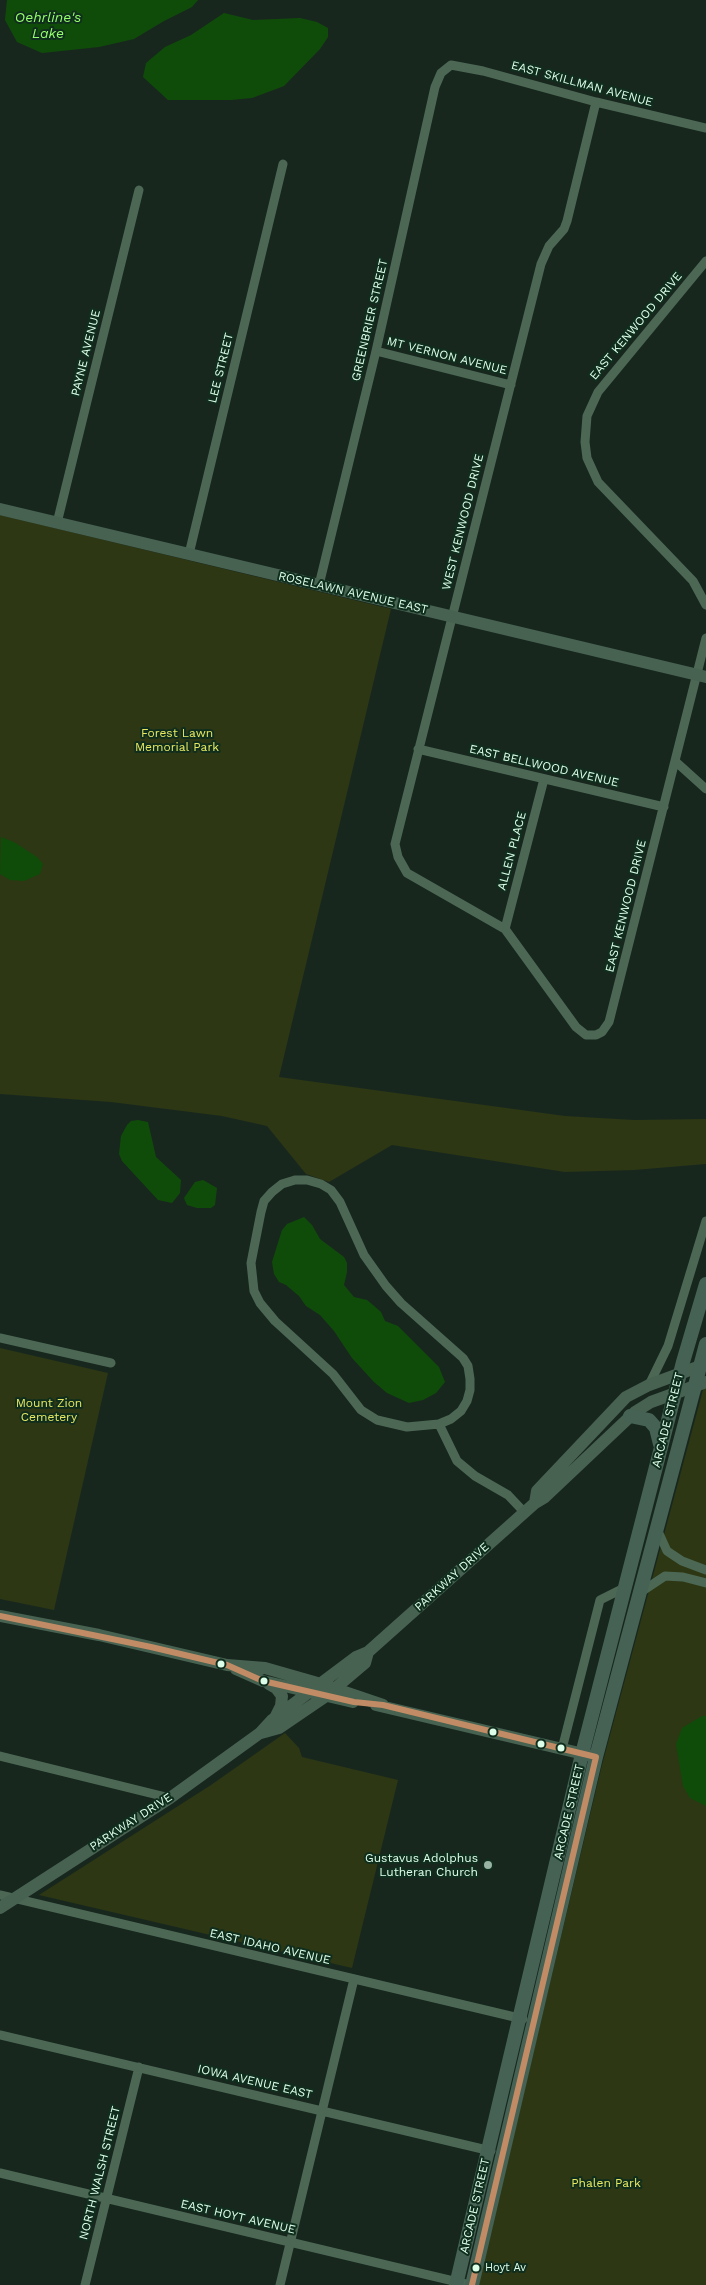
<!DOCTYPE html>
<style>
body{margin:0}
canvas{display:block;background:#17271e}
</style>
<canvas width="706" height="2285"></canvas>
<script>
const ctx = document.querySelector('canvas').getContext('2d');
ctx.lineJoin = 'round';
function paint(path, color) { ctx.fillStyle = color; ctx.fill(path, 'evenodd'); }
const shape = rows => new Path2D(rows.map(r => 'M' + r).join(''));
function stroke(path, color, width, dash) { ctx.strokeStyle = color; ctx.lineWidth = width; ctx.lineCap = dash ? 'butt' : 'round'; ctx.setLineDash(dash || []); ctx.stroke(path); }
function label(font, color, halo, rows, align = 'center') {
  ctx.font = font + ' "Work Sans",sans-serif'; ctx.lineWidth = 4; ctx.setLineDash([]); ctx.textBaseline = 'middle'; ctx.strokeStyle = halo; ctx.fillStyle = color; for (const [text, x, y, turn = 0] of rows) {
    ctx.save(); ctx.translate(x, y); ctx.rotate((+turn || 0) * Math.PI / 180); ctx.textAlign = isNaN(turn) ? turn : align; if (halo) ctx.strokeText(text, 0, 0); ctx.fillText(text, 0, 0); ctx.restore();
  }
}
paint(shape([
 [0,515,391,609,279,1077,565,1116,634,1120,706,1119,706,1164,634,1170,565,1172,392,1145,329,1182,306,1174,267,1126,222,1116,111,1102,0,1094],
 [0,1348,108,1373,54,1610,0,1599],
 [706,1379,706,2285,478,2285,602,1765],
 [285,1733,299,1748,302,1757,398,1780,352,1968,39,1895,211,1785]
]), '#2d3714');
paint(shape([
 [7,0,198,0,192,7,164,21,134,39,99,47,42,53,17,42,5,20],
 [224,13,253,20,300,18,317,22,328,28,328,37,320,49,284,86,252,98,231,100,168,100,143,77,146,63,165,47,191,35],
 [1,837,14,842,37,857,43,864,40,874,24,881,10,880,0,874],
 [138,1120,148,1122,156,1157,181,1180,180,1193,172,1203,158,1200,122,1161,119,1154,121,1136,127,1125,131,1121],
 [203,1180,217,1188,215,1205,211,1208,197,1208,187,1205,184,1198,195,1182],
 [304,1217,312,1225,320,1239,344,1257,347,1263,347,1272,344,1285,354,1297,367,1300,373,1305,381,1312,385,1321,398,1326,439,1367,445,1382,436,1393,423,1400,409,1403,387,1393,374,1382,352,1358,334,1331,320,1315,306,1306,299,1296,286,1285,279,1282,274,1274,272,1262,282,1230,287,1224],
 [702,1716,706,1716,706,1806,690,1798,683,1786,676,1744,682,1728]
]), '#104c09');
stroke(shape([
 [596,102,567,221,564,229,549,246,541,264,395,844,398,857,407,873,505,929,576,1027,586,1035,596,1035,602,1032,609,1022,706,638],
 [706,261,598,392,587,416,585,442,587,458,598,482,693,581,706,605],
 [376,351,511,385],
 [57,523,139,190],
 [189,554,283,164],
 [319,585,376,351,435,87,441,73,451,65,483,71,596,102,706,128],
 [418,749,664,807],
 [675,761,706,789],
 [505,929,544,779],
 [295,1180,307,1180,321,1184,331,1190,340,1202,364,1255,386,1286,401,1303,463,1358,468,1366,470,1379,470,1390,467,1401,461,1411,451,1419,439,1424,407,1427,377,1420,361,1410,333,1374,275,1321,260,1303,254,1291,251,1263,261,1212,264,1201,272,1192,282,1184,295,1180],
 [0,1338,111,1363],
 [649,1385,668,1346,706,1221],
 [439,1424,457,1461,475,1476,508,1495,525,1513],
 [657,1529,667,1551,682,1561,706,1570],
 [641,1592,665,1576,683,1577,706,1583],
 [562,1749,600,1600,624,1588],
 [0,1756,170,1798],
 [0,1895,523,2019],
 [0,2035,491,2151],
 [0,2173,470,2285],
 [85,2285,139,2067],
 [280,2285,354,1979]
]), '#4c6854', 9);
stroke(shape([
 [0,509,706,677],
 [535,1503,537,1491,626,1397,649,1385,706,1364],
 [0,1616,99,1635,227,1665,265,1668,321,1684,383,1705],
 [236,1669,263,1681,353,1702],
 [269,1684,276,1688,282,1696,281,1706,276,1716],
 [376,1705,592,1756],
 [261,1733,279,1728,326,1696,365,1663,368,1652],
 [0,1908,170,1798,260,1733,272,1720,356,1657,368,1652,535,1503,545,1497,635,1412,651,1402,706,1382]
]), '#476251', 12);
stroke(shape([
 [630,1416,649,1420,656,1428,660,1444],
 [456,2285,582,1754,683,1362,706,1284],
 [472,2285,596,1757,706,1344]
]), '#456255', 14);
stroke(shape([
 [0,1616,151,1647,227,1665,263,1681,354,1702,383,1705,596,1757,472,2285]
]), '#c18c65', 6);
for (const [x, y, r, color] of [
 [221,1664,4.5,"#ddffea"],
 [264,1681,4.5,"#ddffea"],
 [493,1732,4.5,"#ddffea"],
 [541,1744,4.5,"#ddffea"],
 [561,1748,4.5,"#ddffea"],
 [488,1865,5,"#98b3a3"],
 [476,2268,4.5,"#ddffea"]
]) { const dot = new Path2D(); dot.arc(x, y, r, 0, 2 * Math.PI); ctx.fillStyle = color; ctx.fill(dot); stroke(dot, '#102e1d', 2); }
label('11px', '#ddffea', '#102e1d', [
 ["Hoyt Av",485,2268]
], 'left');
label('12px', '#ddffea', '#102e1d', [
 ["EAST SKILLMAN AVENUE",582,84,15],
 ["GREENBRIER STREET",370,320,-77],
 ["EAST KENWOOD DRIVE",636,326,-50],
 ["PAYNE AVENUE",86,353,-76],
 ["MT VERNON AVENUE",447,356,14],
 ["LEE STREET",221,368,-76],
 ["WEST KENWOOD DRIVE",463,522,-76],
 ["ROSELAWN AVENUE EAST",353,593,13],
 ["EAST BELLWOOD AVENUE",544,766,13],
 ["ALLEN PLACE",512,851,-75],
 ["EAST KENWOOD DRIVE",626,906,-76],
 ["ARCADE STREET",668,1420,-76],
 ["PARKWAY DRIVE",452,1577,-42],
 ["ARCADE STREET",569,1812,-77],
 ["PARKWAY DRIVE",131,1822,-33],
 ["EAST IDAHO AVENUE",270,1947,13],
 ["IOWA AVENUE EAST",255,2082,13],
 ["NORTH WALSH STREET",100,2173,-76],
 ["ARCADE STREET",475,2206,-77],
 ["EAST HOYT AVENUE",238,2217,13]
]);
label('12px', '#e8e960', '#102e1d', [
 ["Forest Lawn",177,733],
 ["Memorial Park",177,747],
 ["Mount Zion",49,1403],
 ["Cemetery",49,1417],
 ["Phalen Park",606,2183]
]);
label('12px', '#ddffea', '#102e1d', [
 ["Gustavus Adolphus",478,1858],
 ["Lutheran Church",478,1872]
], 'right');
label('italic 14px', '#95ff6b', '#102e1d', [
 ["Oehrline's",48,18],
 ["Lake",48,34]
]);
</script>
